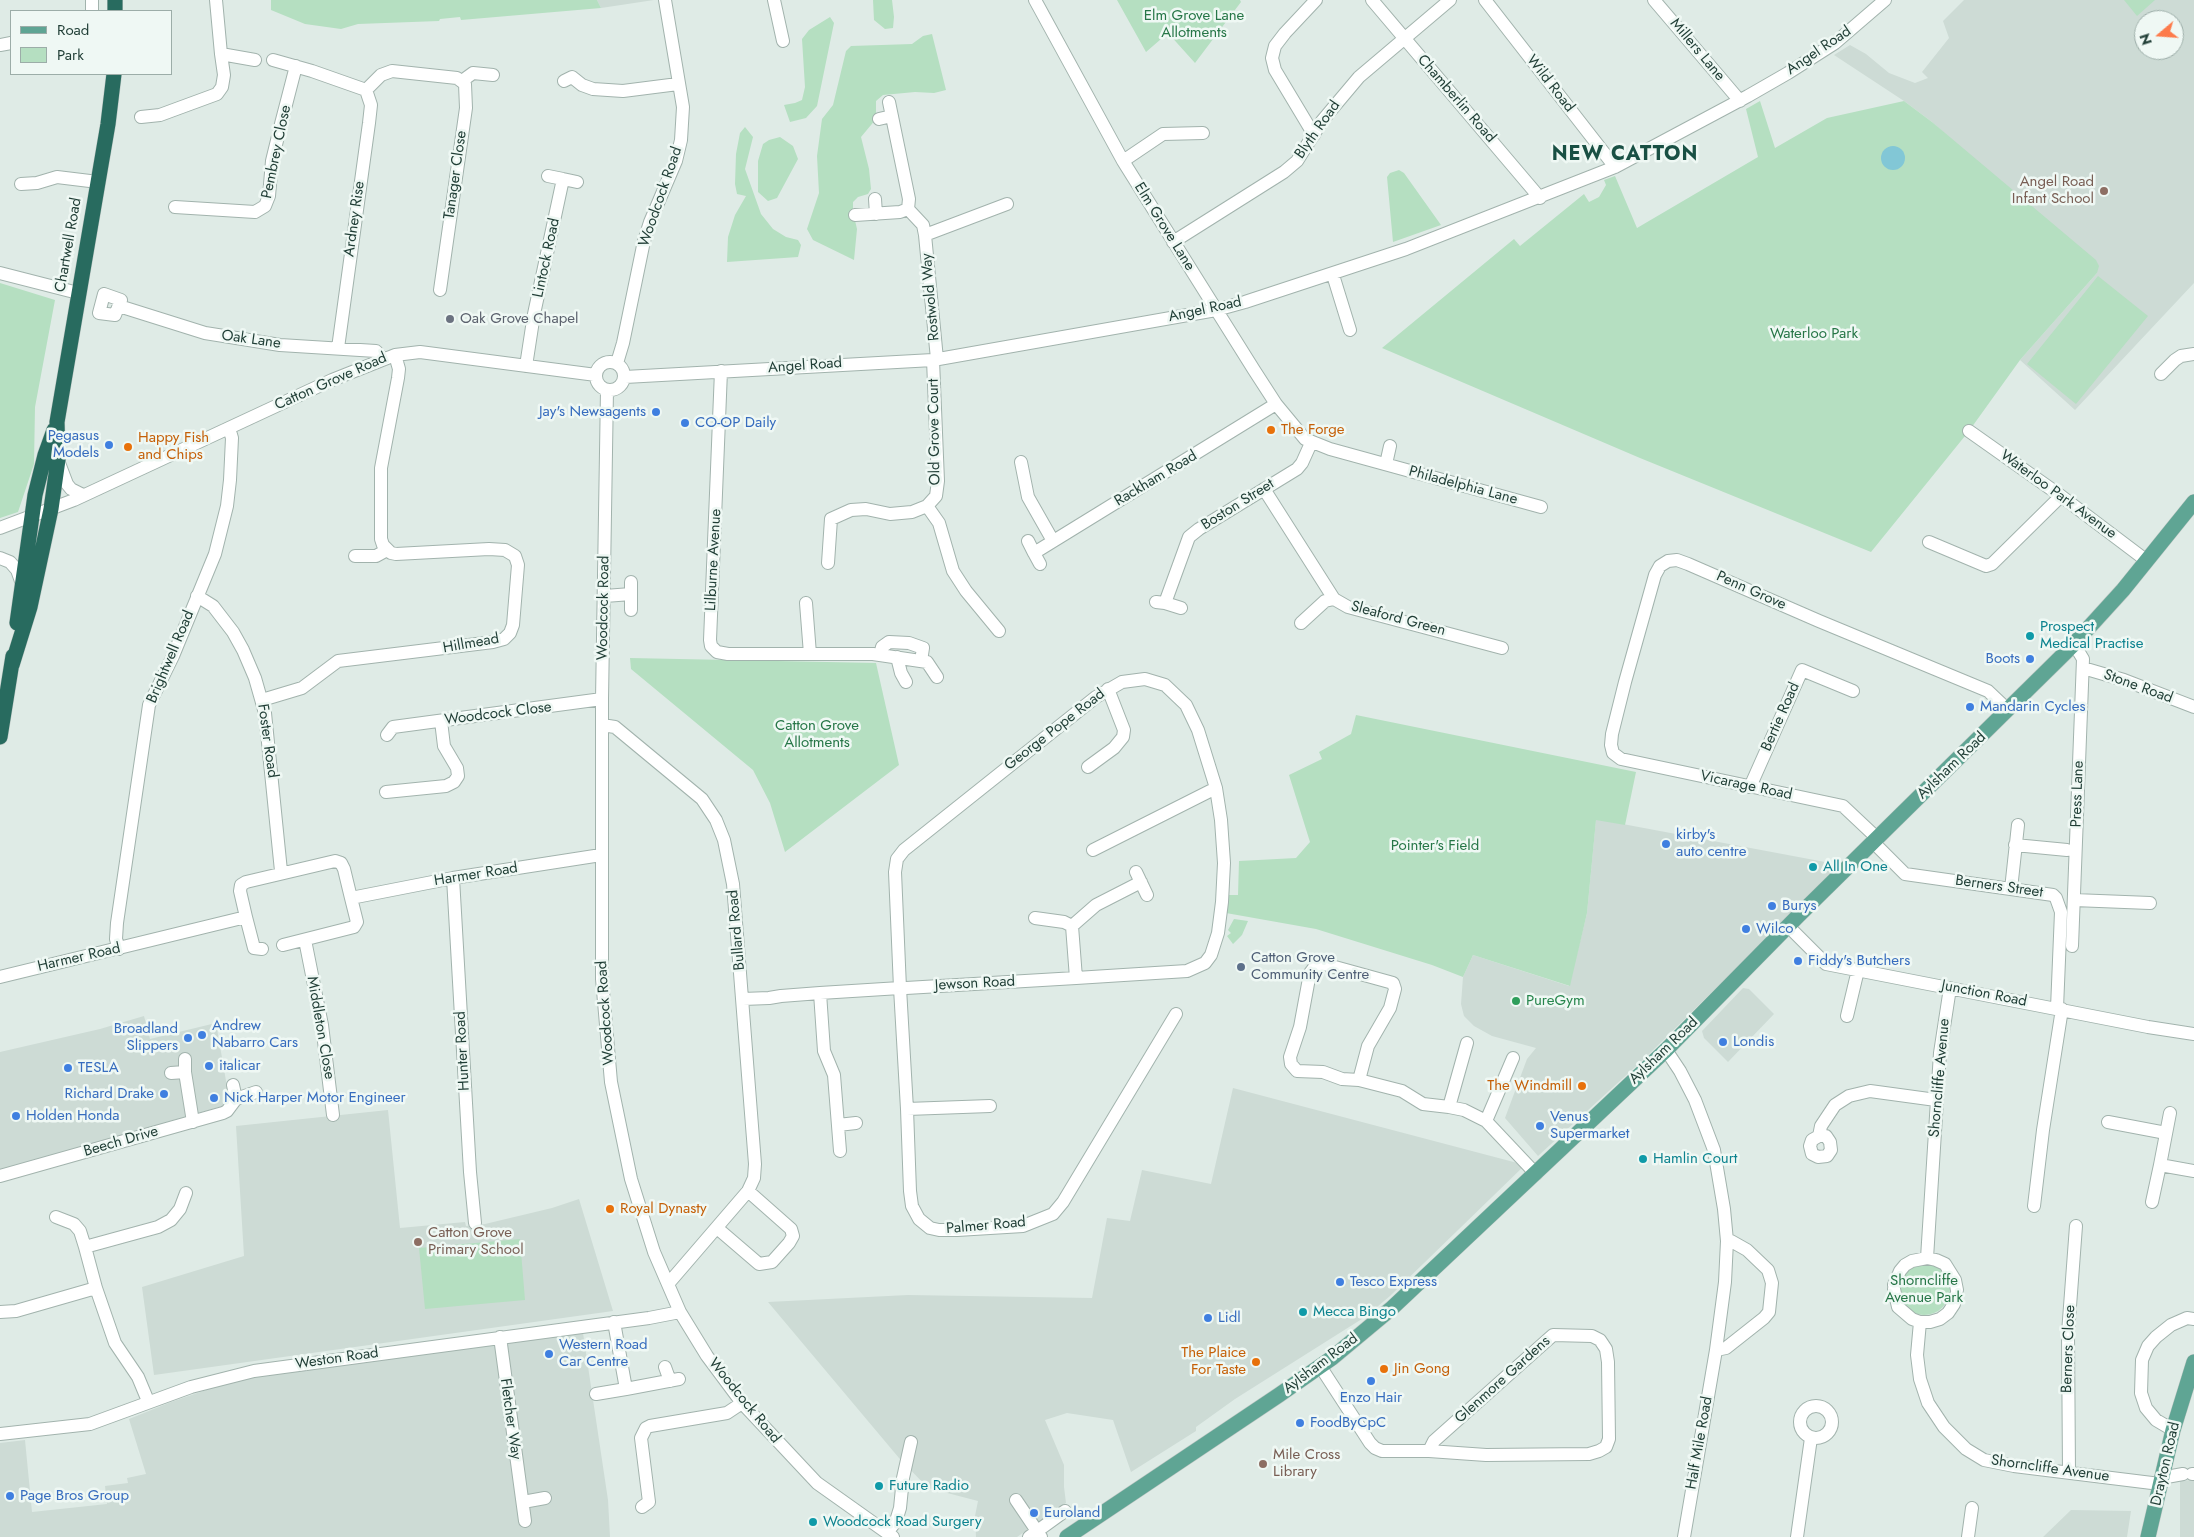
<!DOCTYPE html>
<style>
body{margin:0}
#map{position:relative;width:2194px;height:1537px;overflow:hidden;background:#dfebe6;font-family:Jost,sans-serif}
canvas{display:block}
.legend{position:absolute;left:10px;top:10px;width:162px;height:65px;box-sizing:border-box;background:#eff8f4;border:1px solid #9cada8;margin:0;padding:6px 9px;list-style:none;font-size:15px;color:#1f3d35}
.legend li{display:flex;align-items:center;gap:10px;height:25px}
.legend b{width:25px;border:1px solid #9cada8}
.north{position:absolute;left:2134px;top:10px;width:50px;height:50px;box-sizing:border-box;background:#eff8f4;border:1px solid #9cada8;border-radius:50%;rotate:252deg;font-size:14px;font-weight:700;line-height:20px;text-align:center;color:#1f3d35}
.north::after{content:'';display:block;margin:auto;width:18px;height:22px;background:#fd7b4b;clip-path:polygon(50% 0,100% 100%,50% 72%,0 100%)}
</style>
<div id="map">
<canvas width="2194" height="1537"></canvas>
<ul class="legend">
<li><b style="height:6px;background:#5fa594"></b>Road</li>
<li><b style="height:14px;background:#b5dfc1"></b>Park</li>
</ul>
<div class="north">N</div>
</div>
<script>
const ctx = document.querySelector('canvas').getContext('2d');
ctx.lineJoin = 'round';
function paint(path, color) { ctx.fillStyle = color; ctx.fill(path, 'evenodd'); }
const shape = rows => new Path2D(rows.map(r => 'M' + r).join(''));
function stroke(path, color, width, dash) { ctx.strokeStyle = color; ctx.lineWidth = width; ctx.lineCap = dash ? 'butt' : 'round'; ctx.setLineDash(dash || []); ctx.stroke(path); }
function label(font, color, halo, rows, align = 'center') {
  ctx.font = font + ' Jost,sans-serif'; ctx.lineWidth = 5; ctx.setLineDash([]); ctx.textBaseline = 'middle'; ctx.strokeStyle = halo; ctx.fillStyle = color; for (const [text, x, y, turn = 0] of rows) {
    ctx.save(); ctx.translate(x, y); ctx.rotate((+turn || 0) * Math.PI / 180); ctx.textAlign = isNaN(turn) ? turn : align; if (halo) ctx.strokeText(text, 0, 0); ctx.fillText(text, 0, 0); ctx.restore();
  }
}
paint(shape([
 [597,0,654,0,601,8],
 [1964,0,2194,0,2194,283,2075,410,2020,360,2097,273,1932,122,1904,101,1834,55,1850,45,1866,54,1889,73,1915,83,1928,78,1922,72,1949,38,1943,21],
 [2144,20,2174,20,2174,50,2144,50],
 [1596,819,1841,865,1646,1057,1538,1156,1505,1118,1527,1059,1536,1048,1492,1036,1474,1026,1464,1016,1461,1004,1463,977,1473,955,1569,986,1587,913],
 [1743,988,1749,989,1774,1014,1728,1062,1704,1038,1702,1031],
 [144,1016,150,1039,216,1023,230,1104,0,1170,0,1052,100,1029],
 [1233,1088,1525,1165,1390,1296,1365,1317,1235,1399,1196,1427,1196,1431,1131,1472,1113,1420,1067,1413,1045,1420,1064,1465,1064,1487,1066,1503,1017,1537,976,1537,975,1516,978,1501,928,1488,899,1458,768,1302,908,1295,1092,1298,1107,1218,1130,1221,1142,1170,1211,1184],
 [388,1110,400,1228,465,1222,466,1226,485,1224,552,1208,579,1199,613,1311,154,1375,142,1287,244,1256,236,1126],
 [583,1333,608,1500,610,1537,0,1537,0,1443,25,1440,32,1512,107,1504,105,1486,128,1483,127,1478,146,1474,129,1419,171,1402,212,1388,255,1377,317,1367],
 [2194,1480,2194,1537,2180,1537,2180,1481],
 [2071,1510,2131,1511,2127,1537,2043,1537]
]), '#cddbd5');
paint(shape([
 [271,0,597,0,601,8,461,20,460,17,440,19,439,21,358,24,341,29,305,24,271,10],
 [873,0,892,0,894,17,893,28,885,29,874,20],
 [1117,0,1240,0,1241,2,1195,63,1168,33,1146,52],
 [2124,0,2155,0,2137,16],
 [830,17,834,23,817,106,806,118,790,122,784,105,795,103,802,100,805,87,802,39,809,30],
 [932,34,946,90,934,93,915,92,883,95,876,101,876,119,861,137,869,169,871,189,868,194,858,197,853,202,853,212,857,229,854,260,813,240,807,229,819,193,817,156,822,119,833,105,846,51,851,46,912,44,923,36],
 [1760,101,1775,148,1827,118,1904,101,1932,122,2096,260,2099,266,2097,273,2020,360,1969,431,1871,552,1640,458,1382,348,1514,239,1520,246,1584,194,1589,202,1599,197,1606,185,1604,180,1615,176,1637,228,1758,157,1746,109],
 [745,127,753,137,745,169,761,214,773,229,786,237,798,240,801,245,798,257,727,262,728,237,735,215,746,196,737,194,735,184,736,154,740,133],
 [780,137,793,146,798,159,777,198,768,201,758,192,758,161,763,144,769,140],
 [1399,170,1404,173,1441,225,1393,242,1387,177,1390,173],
 [2098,276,2148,316,2076,404,2027,364],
 [0,283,55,300,35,407,34,464,18,512,0,518],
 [630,658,876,663,899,765,785,852,770,803,753,770,631,669],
 [1356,715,1636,772,1625,825,1596,820,1587,913,1570,986,1473,955,1463,977,1432,965,1316,929,1226,913,1228,895,1238,895,1239,861,1296,858,1310,842,1289,775,1322,759,1319,752,1351,734],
 [1234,919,1248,921,1242,935,1233,944,1227,936,1231,933,1228,930],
 [520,1239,525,1300,425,1309,419,1248],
 '1898 1289a26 26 0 1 1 52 0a26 26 0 1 1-52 0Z'
]), '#b5dfc1');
paint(shape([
 '1881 158a12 12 0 1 1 24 0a12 12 0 1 1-24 0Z'
]), '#82c7d6');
const minor = shape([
 [92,0,92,11],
 [216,0,221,54,255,60],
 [774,0,783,41],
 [1035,0,1123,161,1254,370,1276,404,1305,439,1330,449,1541,507],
 [1372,0,1540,198],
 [1485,0,1615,167],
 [1654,0,1740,101],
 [0,45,11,43],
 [273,60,312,71,366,90],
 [462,81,473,73,493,75],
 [564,81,572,77,582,85,593,89,623,91,678,84],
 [366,90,381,75,392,71,457,78,465,84,466,108,440,290],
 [141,117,160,115,217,94,222,87,224,75,221,54],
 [879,119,892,116],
 [1314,135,1275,70,1272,58,1275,46,1285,33,1316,0],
 [1123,161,1163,134,1203,133],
 [563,179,577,182],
 [21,184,37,183,57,177,98,182],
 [875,199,876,214],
 [175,207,255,212,265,206,269,196,272,161,281,124,296,66],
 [908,209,923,225,925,235,937,359],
 [855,215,900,212,908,209,909,199,889,102],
 [925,235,1007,204],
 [1173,242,1284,172,1297,161,1322,121,1359,77,1450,0],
 [0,273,78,293],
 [1333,275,1350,330],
 [104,294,121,300,115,315,99,313,104,294],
 [119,306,205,333,280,345,376,351,383,359],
 [338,348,369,123,371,105,366,90],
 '596 376a14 14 0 1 1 28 0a14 14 0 1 1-28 0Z',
 [617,363,623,343,644,241,650,222,676,161,681,140,683,107,665,0],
 [526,366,534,314,563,179,548,176],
 [721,371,710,640,711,646,717,652,728,654,873,654,927,662,937,677],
 [2161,374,2175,360,2181,356,2194,354],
 [625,377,933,360,1216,310,1245,302,1406,249,1615,167,1748,96,1788,73,1835,43,1885,0],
 [607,390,602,699,602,979,611,1082,631,1179,654,1252,680,1312,707,1356,742,1403,817,1483,893,1537],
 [1969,431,2061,496,2147,561],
 [1021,462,1028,497,1053,541],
 [59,463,67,484,71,489,83,495],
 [1386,464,1390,446],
 [1264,489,1334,599,1348,607,1502,648],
 [927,506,939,523,953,571,966,591,999,631],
 [0,528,74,500,332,380,395,355,420,352,596,375],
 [1028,541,1034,553],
 [1929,542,1986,566,1992,564,2061,496],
 [355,556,376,556,387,550],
 [0,558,10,562,17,570,22,584],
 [828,563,831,519,851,510,866,509,890,514,912,512,927,506,936,496,938,481,933,360],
 [1040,564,1034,553,1276,404],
 [631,594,631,610],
 [197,596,213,606,233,632,243,650,255,678,265,713,281,871,287,872],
 [605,596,631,594,631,582],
 [1156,602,1165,603,1189,537,1199,529,1297,469,1302,463,1311,443],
 [806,603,810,654],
 [1165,603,1181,608],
 [1301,623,1325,601,1334,599],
 [880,655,882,647,889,642,909,643,923,648,921,661],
 [897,657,901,673,906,682],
 [2083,668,2124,680,2194,707],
 [262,700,302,688,338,661,493,642,504,639,510,633,513,625,518,565,515,556,505,550,489,549,396,554,391,553,383,545,381,539,381,468,398,378,399,369,395,355],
 [602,725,615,727,702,799,716,820,724,840,733,884,755,1164,754,1178,748,1191,668,1284],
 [387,735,393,727,602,699],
 [1088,767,1114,748,1123,737,1124,730,1108,689],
 [1750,787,1802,670,1853,691],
 [386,792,446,786,454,782,458,776,457,768,444,746,441,721],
 [1877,838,1843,806,1621,759,1613,753,1611,745,1612,734,1625,682,1655,575,1660,566,1668,561,1677,560,1688,564,1819,621,1988,691,2008,710],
 [1873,842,1905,874,2053,895,2056,898,2061,912,2057,1008],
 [2015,845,2067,850],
 [1093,850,1216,788],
 [1136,872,1147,895],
 [453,878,470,1172,475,1223],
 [2011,889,2018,825],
 [2074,900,2150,903],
 [246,917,254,948,262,949],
 [1035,918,1064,922,1072,926,1076,978],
 [1072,926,1096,905,1141,882],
 [1788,926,1826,964,2148,1027,2194,1034],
 [305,940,322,1025,333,1115],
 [283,945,354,927,357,922,351,898],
 [2072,946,2083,659,2074,644],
 [119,949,116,939,117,923,149,705,173,656,215,554,227,506,230,480,232,438,229,428],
 [0,977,246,917,240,891,241,885,246,882,335,861,341,863,344,869,351,898,453,878,601,855],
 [820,993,824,1051,834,1075,840,1151],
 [743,999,769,998,781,996,820,993,900,988,906,988,1076,978,1187,971,1205,963,1211,955,1218,933,1222,902,1224,863,1221,820,1216,788,1198,730,1186,705,1165,685,1145,679,1122,682,1096,697,904,850,897,859,895,872,900,988,907,1109,910,1191,912,1206,919,1219,930,1228,939,1230,957,1230,1023,1226,1053,1214,1063,1202,1176,1014],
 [1847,1016,1858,970],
 [1666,1050,1680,1071,1695,1100,1714,1150,1724,1209,1727,1241,1725,1282,1716,1350,1684,1537],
 [1513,1058,1486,1121,1536,1174],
 [185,1059,185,1072],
 [171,1073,185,1072,193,1122],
 [1359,1080,1368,1046,1390,1008,1395,989,1393,983,1324,964,1316,965,1310,973,1300,1027,1290,1057,1291,1064,1297,1071,1323,1072,1342,1079,1359,1080,1402,1091,1423,1104,1449,1107,1467,1043],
 [233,1085,236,1099],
 [1449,1107,1464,1110,1486,1121],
 [907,1109,990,1106],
 [2170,1113,2160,1165,2194,1171],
 [2108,1122,2166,1133],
 [838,1125,856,1123],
 [1819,1136,1826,1136,1830,1142,1831,1150,1827,1156,1818,1157,1812,1154,1810,1146,1812,1140,1819,1136,1821,1126,1835,1105,1849,1096,1870,1091,1936,1100],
 [0,1176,223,1113,227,1111,236,1099,256,1092],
 [2152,1202,2160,1165],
 [2034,1206,2043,1130,2062,1009],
 [56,1217,74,1224,80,1231,85,1247],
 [717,1228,759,1264,772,1262,789,1243,793,1236,791,1229,748,1191],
 [1927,1258,1940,1053,1950,988],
 [1894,1285,1900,1271,1905,1265,1912,1261,1927,1258,1936,1260,1945,1264,1955,1280,1957,1290],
 [96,1288,85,1247,158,1227,171,1220,180,1209,186,1193],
 [1894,1289,1898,1307,1912,1319,1920,1322,1930,1322,1940,1319,1948,1313,1954,1304,1956,1295],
 [0,1312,16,1311,96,1288,115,1343,138,1377,148,1401],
 [1920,1322,1917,1355,1920,1379,1928,1403,1944,1427,1966,1449,1984,1460,2014,1466,2160,1484],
 [500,1337,525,1521],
 [1716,1350,1726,1348,1764,1318,1769,1312,1772,1283,1768,1270,1747,1250,1731,1241,1727,1241],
 [1320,1366,1370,1443,1375,1448,1382,1451,1429,1451,1486,1455,1589,1454,1599,1451,1606,1447,1609,1439,1608,1362,1606,1349,1600,1340,1592,1336,1553,1335,1434,1441,1429,1451],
 [665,1367,670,1381],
 [626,1389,679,1379],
 [596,1394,626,1389,614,1322],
 '1800 1422a16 16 0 1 1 32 0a16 16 0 1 1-32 0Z',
 [2173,1430,2156,1420,2146,1408,2141,1393,2142,1360,2148,1346,2156,1337,2171,1325,2187,1318,2194,1319],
 [0,1434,90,1424,191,1387,254,1371,649,1318,680,1312],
 [2069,1472,2068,1333,2076,1226],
 [2192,1474,2194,1474],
 [2161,1478,2183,1474],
 [1016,1500,1041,1537],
 [523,1502,545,1498],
 [642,1507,649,1502,641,1438,646,1428,650,1426,727,1413,742,1403],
 [887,1533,896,1521,900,1508,903,1478,911,1442],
 [1029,1537,1065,1511],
 [1797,1537,1811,1438],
 [1968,1537,1972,1508]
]);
const major = shape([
 [1067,1537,1279,1395,1332,1358,1392,1308,1666,1050,1798,916,2072,646,2123,590,2194,502],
 [2148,1537,2173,1430,2194,1362]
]);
const highway = shape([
 [115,0,115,11],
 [17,623,35,495,45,455,54,430],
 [12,665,30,607,51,509,58,460,57,422,108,124,114,74],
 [0,737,13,656]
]);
stroke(minor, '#a2b3ad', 14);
stroke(major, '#bcc5c2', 16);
stroke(highway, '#bcc5c2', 16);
stroke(minor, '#fff', 12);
stroke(major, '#5fa594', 15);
stroke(highway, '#286b5f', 15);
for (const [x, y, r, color] of [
 [2104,191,5,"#8d6e63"],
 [450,319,5,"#6b7280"],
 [656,412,5,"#3f7fe0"],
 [685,423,5,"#3f7fe0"],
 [1271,430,5,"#e8710a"],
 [109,445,5,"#3f7fe0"],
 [128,447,5,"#e8710a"],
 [2030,636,5,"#0f9aa8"],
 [2030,659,5,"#3f7fe0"],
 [1970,707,5,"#3f7fe0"],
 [1666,844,5,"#3f7fe0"],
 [1813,867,5,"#0f9aa8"],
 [1772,906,5,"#3f7fe0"],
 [1746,929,5,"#3f7fe0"],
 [1798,961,5,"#3f7fe0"],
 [1241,967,5,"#5c6f8a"],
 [1516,1001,5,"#2e9e5b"],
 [202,1035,5,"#3f7fe0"],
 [188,1038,5,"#3f7fe0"],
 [1723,1042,5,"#3f7fe0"],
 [209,1066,5,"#3f7fe0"],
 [68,1068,5,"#3f7fe0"],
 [1582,1086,5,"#e8710a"],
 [164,1094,5,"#3f7fe0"],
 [214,1098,5,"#3f7fe0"],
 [16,1116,5,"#3f7fe0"],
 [1540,1126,5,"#3f7fe0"],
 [1643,1159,5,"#0f9aa8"],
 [610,1209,5,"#e8710a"],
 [418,1242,5,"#8d6e63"],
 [1340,1282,5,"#3f7fe0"],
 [1303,1312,5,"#0f9aa8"],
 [1208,1318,5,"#3f7fe0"],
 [549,1354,5,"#3f7fe0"],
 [1256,1362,5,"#e8710a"],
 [1384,1369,5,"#e8710a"],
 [1371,1381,5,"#3f7fe0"],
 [1300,1423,5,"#3f7fe0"],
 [1263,1464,5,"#8d6e63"],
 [879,1486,5,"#0f9aa8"],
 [10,1496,5,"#3f7fe0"],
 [1034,1513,5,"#3f7fe0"],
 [813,1522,5,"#0f9aa8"]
]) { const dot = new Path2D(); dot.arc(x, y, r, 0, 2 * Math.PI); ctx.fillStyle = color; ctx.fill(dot); stroke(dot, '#eff8f4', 2); }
label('15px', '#267647', '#eff8f4', [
 ["Elm Grove Lane",1194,16],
 ["Allotments",1194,33],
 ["Waterloo Park",1814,334],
 ["Catton Grove",817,726],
 ["Allotments",817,743],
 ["Pointer's Field",1435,846],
 ["Shorncliffe",1924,1281],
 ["Avenue Park",1924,1298]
]);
label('15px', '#1f3d35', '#eff8f4', [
 ["Millers Lane",1697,50,50],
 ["Angel Road",1819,51,-34],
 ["Wild Road",1550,84,52],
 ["Chamberlin Road",1456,99,49],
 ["Blyth Road",1318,130,-55],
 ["Pembrey Close",277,152,-78],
 ["Tanager Close",456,175,-82],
 ["Woodcock Road",661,197,-71],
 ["Ardney Rise",355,219,-82],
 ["Elm Grove Lane",1164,227,58],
 ["Chartwell Road",69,245,-80],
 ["Lintock Road",547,258,-78],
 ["Rostwold Way",931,297,-95],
 ["Angel Road",1205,310,-12],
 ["Oak Lane",251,340,8],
 ["Angel Road",805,366,-4],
 ["Catton Grove Road",331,382,-24],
 ["Old Grove Court",935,432,-91],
 ["Rackham Road",1156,479,-31],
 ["Philadelphia Lane",1463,486,15],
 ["Waterloo Park Avenue",2058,495,36],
 ["Boston Street",1238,505,-32],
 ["Lilburne Avenue",714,560,-87],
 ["Penn Grove",1751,591,24],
 ["Woodcock Road",604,608,-89],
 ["Sleaford Green",1398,619,15],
 ["Hillmead",471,644,-10],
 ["Brightwell Road",171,657,-67],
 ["Stone Road",2138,687,20],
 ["Woodcock Close",498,714,-7],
 ["Bertie Road",1781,717,-66],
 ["George Pope Road",1055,730,-38],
 ["Foster Road",267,741,82],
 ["Aylsham Road",1952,766,-44],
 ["Vicarage Road",1746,786,12],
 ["Press Lane",2078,794,-88],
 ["Harmer Road",476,875,-9],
 ["Berners Street",1999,887,8],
 ["Bullard Road",737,930,-95],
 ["Harmer Road",79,958,-13],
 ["Jewson Road",975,984,-3],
 ["Junction Road",1984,994,11],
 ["Woodcock Road",606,1013,-94],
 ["Middleton Close",320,1028,80],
 ["Hunter Road",463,1051,-93],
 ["Aylsham Road",1664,1051,-44],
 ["Shorncliffe Avenue",1940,1078,-85],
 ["Beech Drive",121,1142,-16],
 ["Palmer Road",986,1226,-5],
 ["Berners Close",2069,1349,-88],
 ["Weston Road",337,1359,-8],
 ["Aylsham Road",1321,1364,-37],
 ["Glenmore Gardens",1503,1380,-42],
 ["Woodcock Road",744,1401,51],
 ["Fletcher Way",510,1419,82],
 ["Half Mile Road",1700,1443,-80],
 ["Drayton Road",2166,1464,-77],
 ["Shorncliffe Avenue",2050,1469,8]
]);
label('15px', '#785e54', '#eff8f4', [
 ["Angel Road",2094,182,"right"],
 ["Infant School",2094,199,"right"],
 ["Catton Grove",428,1233],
 ["Primary School",428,1250],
 ["Mile Cross",1273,1455],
 ["Library",1273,1472]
], 'left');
label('15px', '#5b616d', '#eff8f4', [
 ["Oak Grove Chapel",460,319]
], 'left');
label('15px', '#366cbe', '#eff8f4', [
 ["Jay's Newsagents",646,412,"right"],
 ["CO-OP Daily",695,423],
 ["Pegasus",99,436,"right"],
 ["Models",99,453,"right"],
 ["Boots",2020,659,"right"],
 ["Mandarin Cycles",1980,707],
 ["kirby's",1676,835],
 ["auto centre",1676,852],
 ["Burys",1782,906],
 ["Wilco",1756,929],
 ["Fiddy's Butchers",1808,961],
 ["Andrew",212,1026],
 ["Nabarro Cars",212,1043],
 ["Broadland",178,1029,"right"],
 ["Slippers",178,1046,"right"],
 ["Londis",1733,1042],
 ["italicar",219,1066],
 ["TESLA",78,1068],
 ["Richard Drake",154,1094,"right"],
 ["Nick Harper Motor Engineer",224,1098],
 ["Holden Honda",26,1116],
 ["Venus",1550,1117],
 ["Supermarket",1550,1134],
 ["Tesco Express",1350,1282],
 ["Lidl",1218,1318],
 ["Western Road",559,1345],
 ["Car Centre",559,1362],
 ["Enzo Hair",1371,1398,"center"],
 ["FoodByCpC",1310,1423],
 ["Page Bros Group",20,1496],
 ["Euroland",1044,1513]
], 'left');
label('15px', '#c56008', '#eff8f4', [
 ["The Forge",1281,430],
 ["Happy Fish",138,438],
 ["and Chips",138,455],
 ["The Windmill",1572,1086,"right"],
 ["Royal Dynasty",620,1209],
 ["The Plaice",1246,1353,"right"],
 ["For Taste",1246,1370,"right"],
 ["Jin Gong",1394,1369]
], 'left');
label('15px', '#0d838f', '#eff8f4', [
 ["Prospect",2040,627],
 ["Medical Practise",2040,644],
 ["All In One",1823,867],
 ["Hamlin Court",1653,1159],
 ["Mecca Bingo",1313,1312],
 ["Future Radio",889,1486],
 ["Woodcock Road Surgery",823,1522]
], 'left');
label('15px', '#4e5e75', '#eff8f4', [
 ["Catton Grove",1251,958],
 ["Community Centre",1251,975]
], 'left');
label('15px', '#27864d', '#eff8f4', [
 ["PureGym",1526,1001]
], 'left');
ctx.letterSpacing = '1px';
label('bold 20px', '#195044', '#eff8f4', [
 ["NEW CATTON",1625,155]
]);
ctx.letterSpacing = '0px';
</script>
